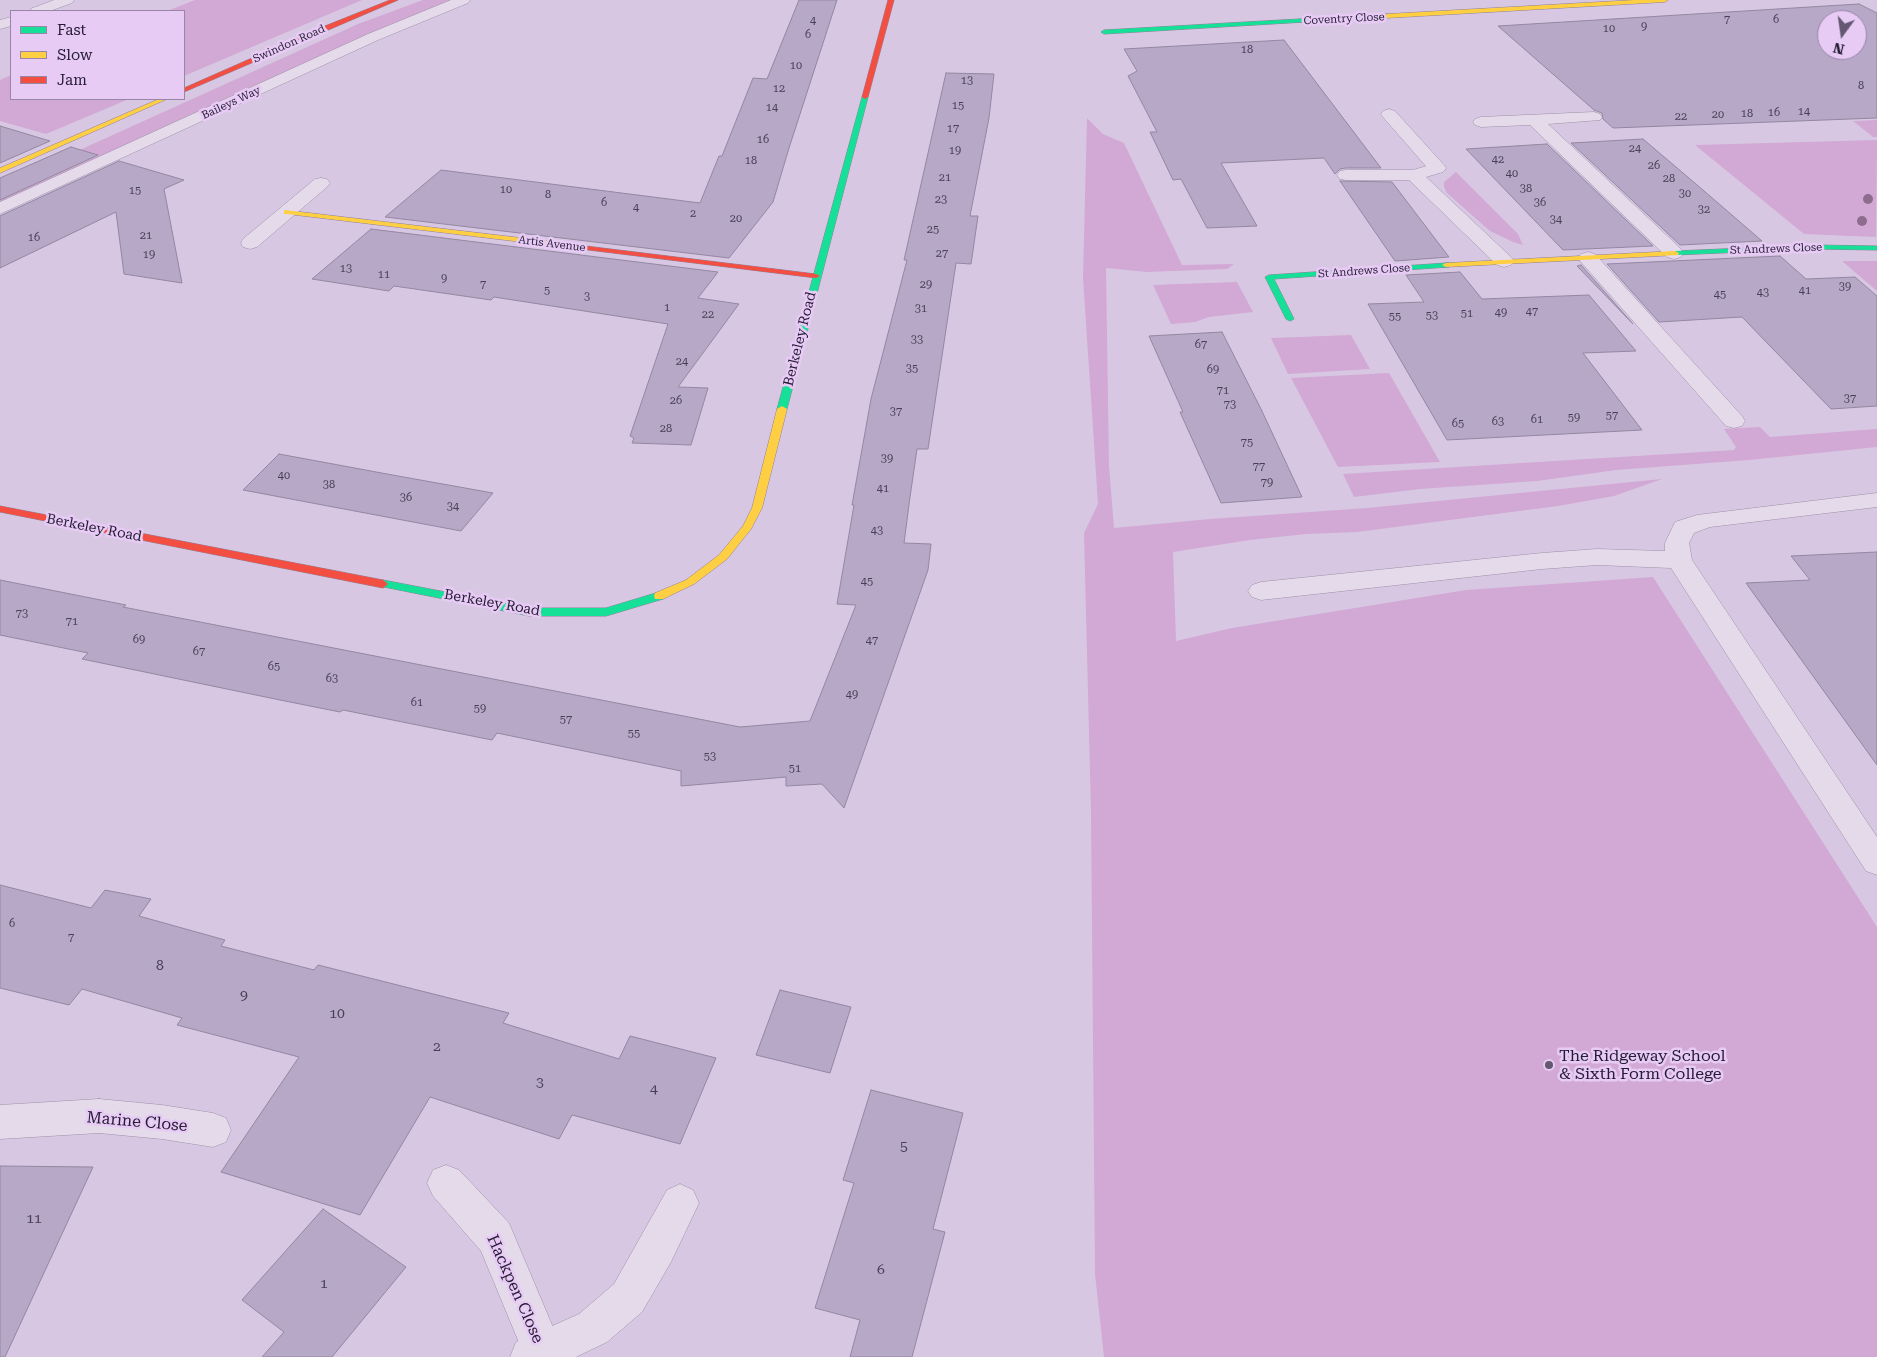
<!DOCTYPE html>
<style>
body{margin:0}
#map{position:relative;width:1877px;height:1357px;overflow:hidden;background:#d8c7e3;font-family:"Roboto Serif",serif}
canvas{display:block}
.legend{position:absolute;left:10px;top:10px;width:175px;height:90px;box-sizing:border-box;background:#e7cbf5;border:1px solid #9985a8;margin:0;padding:6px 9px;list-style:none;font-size:15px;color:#251b34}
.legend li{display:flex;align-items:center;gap:10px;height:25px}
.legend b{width:25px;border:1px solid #9985a8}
.north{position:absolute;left:1817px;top:10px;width:50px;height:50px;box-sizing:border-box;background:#e7cbf5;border:1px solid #9985a8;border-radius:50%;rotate:194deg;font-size:14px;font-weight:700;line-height:20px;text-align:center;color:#251b34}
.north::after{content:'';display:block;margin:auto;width:18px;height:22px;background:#645771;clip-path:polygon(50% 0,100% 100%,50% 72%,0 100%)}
</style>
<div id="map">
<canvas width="1877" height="1357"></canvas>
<ul class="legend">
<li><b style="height:6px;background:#16e098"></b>Fast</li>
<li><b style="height:6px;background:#ffcf43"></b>Slow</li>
<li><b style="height:6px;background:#f24e42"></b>Jam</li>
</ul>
<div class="north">N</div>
</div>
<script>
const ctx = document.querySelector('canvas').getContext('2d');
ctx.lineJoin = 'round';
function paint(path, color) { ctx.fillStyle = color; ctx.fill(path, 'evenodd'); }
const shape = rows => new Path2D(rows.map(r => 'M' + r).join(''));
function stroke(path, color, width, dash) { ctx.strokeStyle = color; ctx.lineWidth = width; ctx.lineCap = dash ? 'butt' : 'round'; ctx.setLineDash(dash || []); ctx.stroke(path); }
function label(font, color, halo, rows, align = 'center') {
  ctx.font = font + ' "Roboto Serif",serif'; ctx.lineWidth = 5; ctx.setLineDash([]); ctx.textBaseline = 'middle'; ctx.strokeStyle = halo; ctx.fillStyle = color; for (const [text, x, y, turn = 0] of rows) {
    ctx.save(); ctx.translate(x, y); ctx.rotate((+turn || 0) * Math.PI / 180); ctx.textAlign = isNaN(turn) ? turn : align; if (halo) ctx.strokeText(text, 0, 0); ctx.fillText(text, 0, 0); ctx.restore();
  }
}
paint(shape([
 [195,0,362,0,184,76,184,11,167,11],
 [423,0,452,0,349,43,0,203,0,186,358,24],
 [11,75,11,99,129,99,46,134,0,121,0,80],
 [1087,118,1103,134,1124,143,1182,265,1234,264,1227,269,1147,272,1106,268,1109,466,1114,528,1210,519,1367,508,1662,479,1614,496,1558,506,1357,532,1306,534,1250,540,1173,552,1176,641,1232,628,1466,590,1653,577,1877,927,1877,1357,1104,1357,1095,1274,1091,813,1084,533,1098,504,1083,278],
 [1877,120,1877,137,1873,137,1853,121],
 [1877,140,1876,237,1804,234,1695,145],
 [1456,172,1518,234,1523,245,1513,242,1490,231,1447,193,1444,187,1444,182],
 [1842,261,1877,261,1877,291],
 [1237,282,1253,312,1209,317,1195,322,1171,324,1153,285],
 [1351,335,1370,369,1288,374,1271,338],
 [1389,373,1440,462,1338,467,1291,378],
 [1760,427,1770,437,1877,429,1877,447,1749,460,1616,470,1537,481,1420,489,1354,497,1343,474,1734,450,1736,447,1724,429]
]), '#d1a9d4');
const building = shape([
 [799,0,837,0,789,148,773,202,729,258,385,217,441,170,700,203,719,156,722,156,753,78,767,79,799,0],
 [1859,4,1877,13,1877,118,1613,128,1603,119,1602,113,1594,110,1498,26,1859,4],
 [1827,20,1857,20,1857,50,1827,50,1827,20],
 [1284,40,1381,168,1346,168,1340,169,1335,174,1324,158,1221,163,1257,226,1207,228,1181,179,1173,180,1150,132,1157,132,1128,76,1137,71,1124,49,1284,40],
 [946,73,994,74,989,118,970,216,978,216,971,264,956,263,928,449,917,449,910,497,904,543,931,544,928,570,844,808,822,784,786,786,786,777,681,786,681,771,497,733,492,740,343,710,340,712,280,700,82,659,88,653,0,635,0,580,126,605,123,607,740,727,810,721,856,605,837,604,854,505,852,505,871,399,907,260,904,260,946,73],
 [0,126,50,141,0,163,0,126],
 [1643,139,1696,184,1762,241,1680,245,1571,143,1643,139],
 [1547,144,1653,246,1563,250,1466,149,1547,144],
 [71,147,98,155,0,200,0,178,71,147],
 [119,161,184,180,164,189,182,283,124,274,116,212,0,268,0,216,119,161],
 [1340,181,1392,182,1449,257,1395,261,1340,181],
 [371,229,718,272,698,298,739,304,678,387,708,388,691,445,632,443,634,438,630,436,668,324,494,297,491,300,394,286,389,291,312,279,371,229],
 [1780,256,1806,279,1855,277,1877,296,1877,406,1831,409,1742,317,1659,322,1607,264,1780,256],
 [1581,265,1633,324,1577,266,1581,265],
 [1460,272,1482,299,1589,295,1636,351,1583,353,1642,430,1447,440,1368,304,1424,302,1406,275,1460,272],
 [1222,332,1261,409,1302,497,1221,503,1180,412,1183,412,1149,336,1222,332],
 [279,454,398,476,493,493,461,531,243,490,279,454],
 [1877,552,1877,765,1746,583,1810,580,1791,556,1877,552],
 [0,885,91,908,105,890,151,899,139,916,225,940,221,946,314,970,318,965,509,1013,503,1023,619,1059,630,1036,716,1058,680,1144,572,1115,559,1139,430,1097,360,1215,221,1172,299,1057,177,1025,182,1018,82,989,69,1005,0,988,0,885],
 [780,990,851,1007,830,1073,756,1055,780,990],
 [871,1090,963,1113,933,1229,945,1232,912,1357,850,1357,860,1320,815,1308,854,1183,843,1180,871,1090],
 [0,1166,93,1167,5,1357,0,1357,0,1166],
 [323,1209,406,1267,332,1357,262,1357,284,1332,242,1300,323,1209]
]);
paint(building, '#b6a8c6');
stroke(building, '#9387a2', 1);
const lane = shape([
 [54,0,74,0,72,3,50,11,31,11,33,8,54,0],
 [1389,109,1395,111,1443,164,1446,168,1443,172,1437,173,1431,172,1383,117,1381,114,1383,111,1389,109],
 [1594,112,1600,114,1602,117,1600,120,1548,124,1681,249,1683,253,1681,257,1674,259,1667,257,1530,125,1481,127,1475,125,1473,122,1475,119,1481,117,1594,112],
 [1588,252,1595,254,1742,416,1745,421,1742,426,1734,428,1726,426,1581,262,1578,258,1581,254,1588,252],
 [1877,493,1877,507,1710,527,1694,533,1689,543,1692,560,1877,837,1877,875,1866,871,1671,568,1597,565,1542,569,1261,600,1252,597,1248,591,1252,585,1261,582,1542,553,1597,549,1665,551,1665,543,1675,522,1697,515,1877,493],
 [99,1099,162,1105,213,1113,226,1118,231,1130,226,1142,213,1147,162,1139,99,1133,86,1128,81,1116,86,1104,99,1099],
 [446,1165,459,1170,509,1223,563,1351,561,1357,525,1357,481,1251,433,1196,427,1183,433,1170,446,1165]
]);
const street = shape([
 [451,0,470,0,468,3,378,40,0,214,0,202,368,34,451,0],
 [38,7,43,8,45,11,30,11,32,8,38,7],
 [11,17,11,26,0,29,0,20,11,17],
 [1437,163,1443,164,1446,168,1443,172,1426,177,1511,257,1514,261,1511,265,1504,267,1497,265,1409,180,1346,180,1340,179,1337,175,1340,171,1346,170,1413,170,1437,163],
 [321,178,327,179,330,183,327,187,257,247,250,249,243,247,241,243,243,239,315,179,321,178],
 [99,1099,112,1104,117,1116,112,1128,99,1133,0,1139,0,1105,99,1099],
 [680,1184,693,1190,699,1203,671,1262,642,1312,607,1342,576,1357,510,1357,516,1342,579,1314,614,1284,667,1190,680,1184]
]);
const fast = shape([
 [1387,14,1389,17,1104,34,1101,32,1104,30,1387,14],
 [865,95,868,97,787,409,785,411,779,411,777,409,862,97,865,95],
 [1814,245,1877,246,1877,250,1814,249,1675,255,1671,253,1675,251,1814,245],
 [1446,263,1449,263,1449,267,1274,279,1294,319,1290,321,1286,319,1265,277,1269,275,1446,263],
 [383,580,529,608,606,608,659,592,664,596,663,599,606,616,529,616,379,586,378,584,383,580]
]);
const slow = shape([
 [1635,0,1668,0,1665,2,1387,18,1384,16,1387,14,1635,0],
 [159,99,167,99,0,173,0,168,159,99],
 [284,210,564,243,568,245,564,247,287,214,284,214,284,210],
 [1675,251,1679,253,1678,255,1446,267,1442,265,1446,263,1675,251],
 [782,406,787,409,762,508,751,529,727,559,694,584,663,599,655,599,654,596,655,593,686,580,719,555,743,526,752,508,777,409,782,406]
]);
const jam = shape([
 [390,0,398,0,184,92,184,88,320,28,390,0],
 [888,0,894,0,868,97,865,99,862,97,888,0],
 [561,243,816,274,820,276,816,278,564,247,560,245,561,243],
 [0,506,383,580,388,584,383,588,0,512,0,506]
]);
stroke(lane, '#9d91a7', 1);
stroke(street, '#9d91a7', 1);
stroke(fast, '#8d8197', 1);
stroke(slow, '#8d8197', 1);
stroke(jam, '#8d8197', 1);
paint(lane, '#e4daea');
paint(street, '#e4daea');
paint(fast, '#16e098');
paint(slow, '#ffcf43');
paint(jam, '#f24e42');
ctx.fillStyle = '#8e6c8e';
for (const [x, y] of [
 [1868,199],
 [1862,221]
]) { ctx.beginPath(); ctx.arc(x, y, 5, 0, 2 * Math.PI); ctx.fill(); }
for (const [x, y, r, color] of [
 [1549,1065,5,"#645771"]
]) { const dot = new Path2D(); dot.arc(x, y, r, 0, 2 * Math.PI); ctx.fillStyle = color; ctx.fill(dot); stroke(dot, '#e7cbf5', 2); }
label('11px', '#251b34', '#e7cbf5', [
 ["Coventry Close",1344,19,-3],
 ["Swindon Road",289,44,-24],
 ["Baileys Way",231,103,-25],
 ["Artis Avenue",552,244,7],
 ["St Andrews Close",1776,249,-2],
 ["St Andrews Close",1364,271,-4]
]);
label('11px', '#493e58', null, [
 ["7",1727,20],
 ["6",1776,20],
 ["4",813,21],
 ["9",1644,27],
 ["10",1609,29],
 ["6",808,35],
 ["18",1247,50],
 ["10",796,66],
 ["13",967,81],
 ["8",1861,86],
 ["12",779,89],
 ["15",958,106],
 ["14",772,108],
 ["14",1804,112],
 ["16",1774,113],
 ["18",1747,114],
 ["20",1718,115],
 ["22",1681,117],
 ["17",953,129],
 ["16",763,140],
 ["24",1635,149],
 ["19",955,151],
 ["42",1498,160],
 ["18",751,161],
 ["26",1654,166],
 ["40",1512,174],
 ["21",945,178],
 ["28",1669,179],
 ["38",1526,189],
 ["10",506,190],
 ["15",135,191],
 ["30",1685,194],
 ["8",548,195],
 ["23",941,200],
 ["6",604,203],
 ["36",1540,203],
 ["4",636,208],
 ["32",1704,210],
 ["2",693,214],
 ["20",736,219],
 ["34",1556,220],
 ["25",933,230],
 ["21",146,236],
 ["16",34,238],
 ["27",942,254],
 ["19",149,255],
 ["13",346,269],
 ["11",384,275],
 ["9",444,279],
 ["7",483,285],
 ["29",926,285],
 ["39",1845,287],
 ["5",547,291],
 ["41",1805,291],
 ["43",1763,293],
 ["45",1720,295],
 ["3",587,297],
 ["1",667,308],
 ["31",921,309],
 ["47",1532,312],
 ["49",1501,313],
 ["51",1467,314],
 ["22",708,315],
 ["53",1432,316],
 ["55",1395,317],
 ["33",917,340],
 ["67",1201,345],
 ["24",682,362],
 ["35",912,369],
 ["69",1213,370],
 ["71",1223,391],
 ["37",1850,399],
 ["26",676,401],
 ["73",1230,405],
 ["37",896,412],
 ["57",1612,416],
 ["59",1574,418],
 ["61",1537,420],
 ["63",1498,422],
 ["65",1458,424],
 ["28",666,429],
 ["75",1247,443],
 ["39",887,459],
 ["77",1259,467],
 ["40",284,476],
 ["79",1267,483],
 ["38",329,485],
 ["41",883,489],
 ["36",406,498],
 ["34",453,507],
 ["43",877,531],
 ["45",867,582],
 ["73",22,614],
 ["71",72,622],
 ["69",139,640],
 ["47",872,641],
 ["67",199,652],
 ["65",274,667],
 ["63",332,679],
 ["49",852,695],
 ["61",417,703],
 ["59",480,709],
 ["57",566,720],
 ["55",634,734],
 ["53",710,757],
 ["51",795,769],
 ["6",12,924],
 ["7",71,938]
]);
label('14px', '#251b34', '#e7cbf5', [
 ["Berkeley Road",800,339,-76],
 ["Berkeley Road",94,528,11],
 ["Berkeley Road",492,603,10]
]);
label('14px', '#493e58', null, [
 ["8",160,966],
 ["9",244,996],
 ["10",337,1014],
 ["2",437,1047],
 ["3",540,1083],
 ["4",654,1089],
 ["5",904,1147],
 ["11",34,1219],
 ["6",881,1270],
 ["1",324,1284]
]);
label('16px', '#251b34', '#e7cbf5', [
 ["The Ridgeway School",1559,1056],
 ["& Sixth Form College",1559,1074]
], 'left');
label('16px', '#251b34', '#e7cbf5', [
 ["Marine Close",137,1122,5],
 ["Hackpen Close",515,1289,66]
]);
</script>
